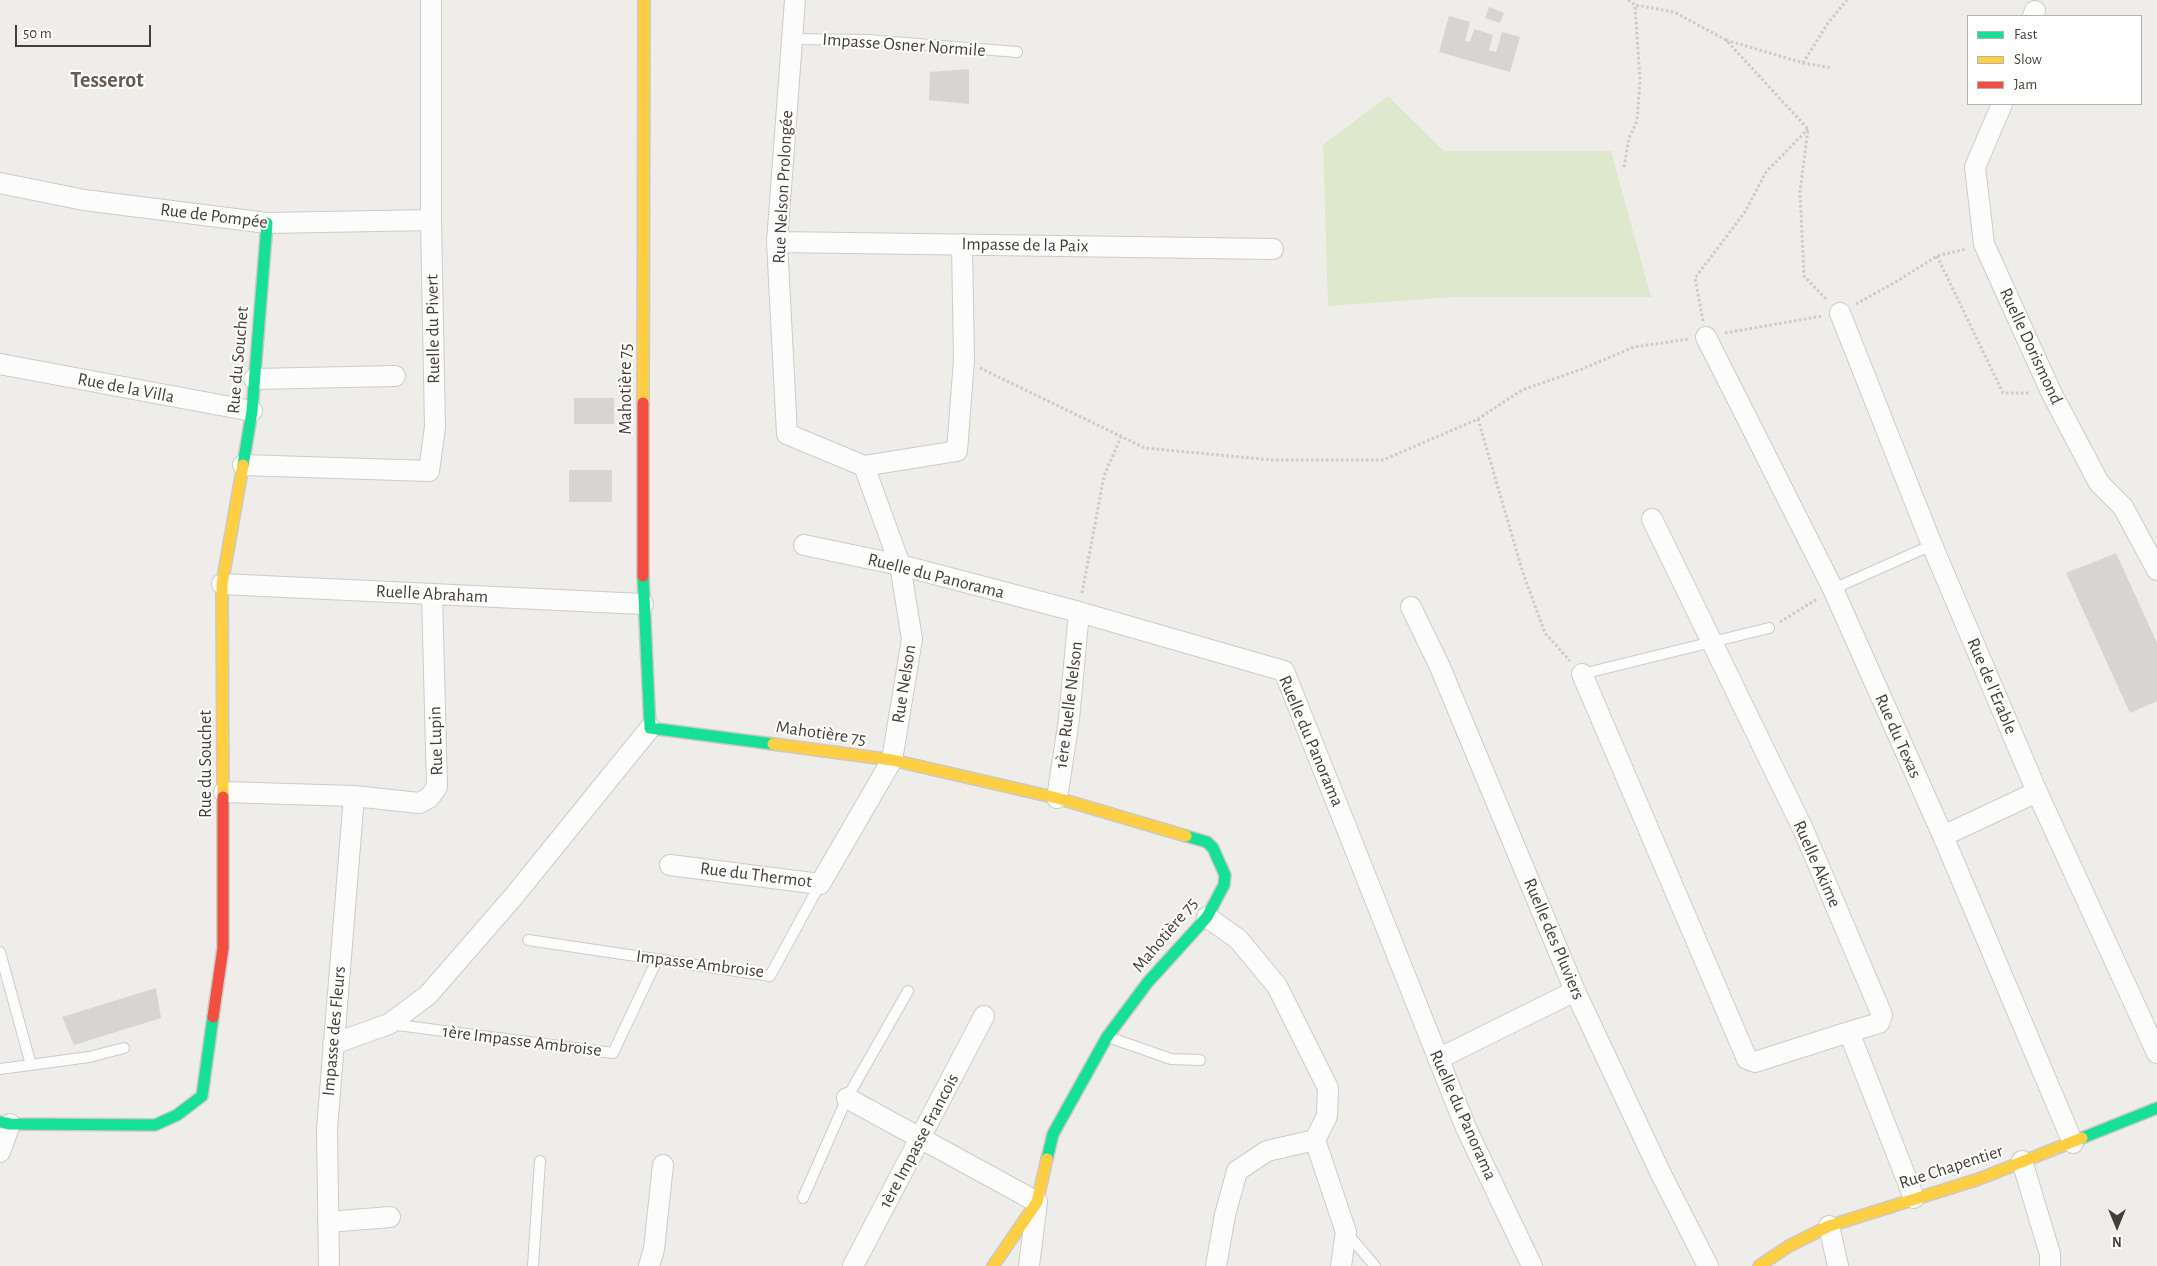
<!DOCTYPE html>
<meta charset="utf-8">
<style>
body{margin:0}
#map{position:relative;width:2157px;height:1266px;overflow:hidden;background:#efedea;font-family:"Alegreya Sans",sans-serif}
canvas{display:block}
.legend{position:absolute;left:1967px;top:15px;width:175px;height:90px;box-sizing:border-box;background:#fff;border:1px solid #b4b2af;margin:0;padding:6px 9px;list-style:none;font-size:15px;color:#443e36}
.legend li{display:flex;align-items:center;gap:10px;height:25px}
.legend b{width:25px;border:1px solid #b4b2af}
.north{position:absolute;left:2092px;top:1201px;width:50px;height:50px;-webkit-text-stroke:4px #fff;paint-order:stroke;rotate:180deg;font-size:14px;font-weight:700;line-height:20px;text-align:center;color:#443e36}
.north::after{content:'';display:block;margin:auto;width:18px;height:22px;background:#443e36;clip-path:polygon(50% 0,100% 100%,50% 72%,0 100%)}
.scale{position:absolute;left:15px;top:25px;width:136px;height:22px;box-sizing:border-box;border:2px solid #443e36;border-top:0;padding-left:6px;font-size:15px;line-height:18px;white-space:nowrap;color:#443e36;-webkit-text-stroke:4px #fff;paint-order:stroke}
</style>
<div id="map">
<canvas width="2157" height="1266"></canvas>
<ul class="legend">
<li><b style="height:6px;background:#16e098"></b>Fast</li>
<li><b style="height:6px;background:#ffcf43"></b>Slow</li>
<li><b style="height:6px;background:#f24e42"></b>Jam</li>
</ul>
<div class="north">N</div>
<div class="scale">50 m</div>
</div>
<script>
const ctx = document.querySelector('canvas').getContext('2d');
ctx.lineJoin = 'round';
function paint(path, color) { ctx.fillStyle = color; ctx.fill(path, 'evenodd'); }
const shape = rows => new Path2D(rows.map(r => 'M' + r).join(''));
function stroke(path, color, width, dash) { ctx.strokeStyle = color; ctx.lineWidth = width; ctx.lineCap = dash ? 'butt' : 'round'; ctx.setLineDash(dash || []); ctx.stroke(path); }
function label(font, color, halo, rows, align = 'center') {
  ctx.font = font + ' "Alegreya Sans",sans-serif'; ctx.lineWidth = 4; ctx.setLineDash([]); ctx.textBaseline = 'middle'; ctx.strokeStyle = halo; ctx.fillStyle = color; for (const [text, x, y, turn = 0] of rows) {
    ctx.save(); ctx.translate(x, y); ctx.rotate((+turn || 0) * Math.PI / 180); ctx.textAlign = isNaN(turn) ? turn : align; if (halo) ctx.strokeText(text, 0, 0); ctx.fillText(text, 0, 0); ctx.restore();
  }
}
paint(shape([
 [1388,96,1444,151,1611,151,1651,297,1454,297,1328,306,1323,145]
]), '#dde8cc');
paint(shape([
 [1489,7,1504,13,1500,23,1485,18],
 [1449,16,1470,22,1465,41,1470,42,1474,29,1493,35,1489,50,1496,52,1502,32,1520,37,1510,72,1439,52],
 [969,69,969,104,929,100,930,72],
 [574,398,614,398,614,424,574,424],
 [569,470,612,470,612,502,569,502],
 [2116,553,2157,643,2157,701,2130,713,2066,573],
 [156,988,161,1018,74,1045,62,1017]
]), '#d7d4d1');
const lane = shape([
 [792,39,868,40,1017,52],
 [1833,589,1932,545],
 [1582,674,1769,628],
 [528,940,770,976,820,884],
 [0,952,31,1065],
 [390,1024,613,1053,657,960],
 [1108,1037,1171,1059,1200,1060],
 [0,1069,89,1057,124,1048],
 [803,1198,847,1098,908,991],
 [1346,1232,1375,1266],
 [533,1266,540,1161]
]);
const street = shape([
 [795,0,777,242,787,434,864,466,957,451,964,360,962,244],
 [2033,16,2035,11],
 [2002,104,1975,167,1984,244,2051,392,2099,483,2123,507,2157,570],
 [0,183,84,200,267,223,431,220],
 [777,242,1273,249],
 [1840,313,1932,545,2037,792,2157,1053],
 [1706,337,1833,589,1943,836,2073,1143],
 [0,364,252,411],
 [254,379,395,376],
 [243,465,429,471,435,427,431,220,431,0],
 [1652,519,1803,829,1882,1015,1879,1023,1849,1032,1914,1198],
 [804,545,900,565,1079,612,1284,671,1466,1128,1532,1266],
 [222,584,643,604],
 [1411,607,1440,667,1575,991,1660,1172,1708,1266],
 [1582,674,1747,1059,1755,1062,1849,1032],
 [224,792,354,796,419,803,429,798,437,787,432,594],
 [1057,798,1069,719,1079,612],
 [1943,836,2037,792],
 [670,865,820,884,892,760,912,639,900,565,864,466],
 [1207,917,1238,939,1277,986,1328,1088,1327,1116,1315,1140,1346,1232,1341,1266],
 [333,1044,389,1024,428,995,514,896,650,728],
 [1438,1059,1575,991],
 [847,1098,1037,1202,1029,1266],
 [0,1152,10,1124],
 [2022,1161,2050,1254,2050,1266],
 [328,1222,390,1217],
 [1829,1226,1838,1266],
 [329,1266,327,1129,354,796],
 [649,1266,654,1249,663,1165],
 [853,1266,984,1016],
 [1216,1266,1225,1215,1237,1171,1267,1151,1315,1140]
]);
const fast = shape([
 [243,465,252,411,267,223],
 [643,576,650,728,773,744],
 [0,1122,10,1124,155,1125,177,1115,202,1096,213,1017],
 [2082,1138,2157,1108],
 [1047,1159,1053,1134,1107,1037,1148,982,1207,917,1224,885,1225,875,1213,848,1207,842,1186,836]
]);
const slow = shape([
 [643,403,644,0],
 [773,744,892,760,1057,798,1186,836],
 [223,797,222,584,243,465],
 [993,1266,1037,1202,1047,1159],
 [1759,1266,1789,1246,1829,1226,1979,1179,2082,1138]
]);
const jam = shape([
 [643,576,643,403],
 [213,1017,223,948,223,797]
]);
stroke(lane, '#cdcbc7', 12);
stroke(street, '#cdcbc7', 22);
stroke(fast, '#cec9c1', 14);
stroke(slow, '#cec9c1', 14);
stroke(jam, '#cec9c1', 14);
stroke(shape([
 [1628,0,1635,5,1674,12,1726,40,1808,129,1800,191,1804,276,1827,300],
 [1726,40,1803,63,1832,68],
 [1803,63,1828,23,1847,0],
 [1624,167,1629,138,1637,121,1640,80,1635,5],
 [1937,256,2003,393,2030,393],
 [1856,304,1894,283,1937,256,1966,249],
 [1703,321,1695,278,1745,212,1766,172,1808,129],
 [1725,333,1822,316],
 [980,368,1145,448,1272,460,1383,460,1478,419,1522,390,1582,369,1634,347,1690,339],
 [1478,419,1523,573,1545,633,1570,661],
 [1082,593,1104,476,1121,437],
 [1780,622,1817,599]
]), '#cdcbc7', 3, [2.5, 2.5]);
stroke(lane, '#fdfcfc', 10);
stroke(street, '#fdfcfc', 20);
stroke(fast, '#16e098', 11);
stroke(slow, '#ffcf43', 11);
stroke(jam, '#f24e42', 11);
label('18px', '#443e36', '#fff', [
 ["Impasse Osner Normile",904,45,4],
 ["Rue Nelson Prolongée",783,187,-87],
 ["Rue de Pompée",214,216,7],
 ["Impasse de la Paix",1025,245,1],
 ["Ruelle du Pivert",433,329,-91],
 ["Ruelle Dorismond",2031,346,65],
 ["Rue du Souchet",238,360,-85],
 ["Rue de la Villa",126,388,11],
 ["Mahotière 75",626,389,-90],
 ["Ruelle du Panorama",936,576,14],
 ["Ruelle Abraham",432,594,3],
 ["Rue Nelson",904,684,-81],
 ["Rue de l'Erable",1992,686,67],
 ["1ère Ruelle Nelson",1069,705,-83],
 ["Mahotière 75",821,733,8],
 ["Rue du Texas",1898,736,66],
 ["Rue Lupin",436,741,-92],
 ["Ruelle du Panorama",1311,741,67],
 ["Rue du Souchet",206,764,-90],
 ["Ruelle Akime",1817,864,66],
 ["Rue du Thermot",756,875,7],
 ["Mahotière 75",1165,935,-50],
 ["Ruelle des Pluviers",1554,939,67],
 ["Impasse Ambroise",700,964,7],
 ["Impasse des Fleurs",334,1031,-85],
 ["1ère Impasse Ambroise",522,1041,7],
 ["Ruelle du Panorama",1463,1115,66],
 ["1ère Impasse Francois",919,1141,-62],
 ["Rue Chapentier",1951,1167,-18]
]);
label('bold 22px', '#665c4f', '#fff', [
 ["Tesserot",107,80]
]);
</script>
